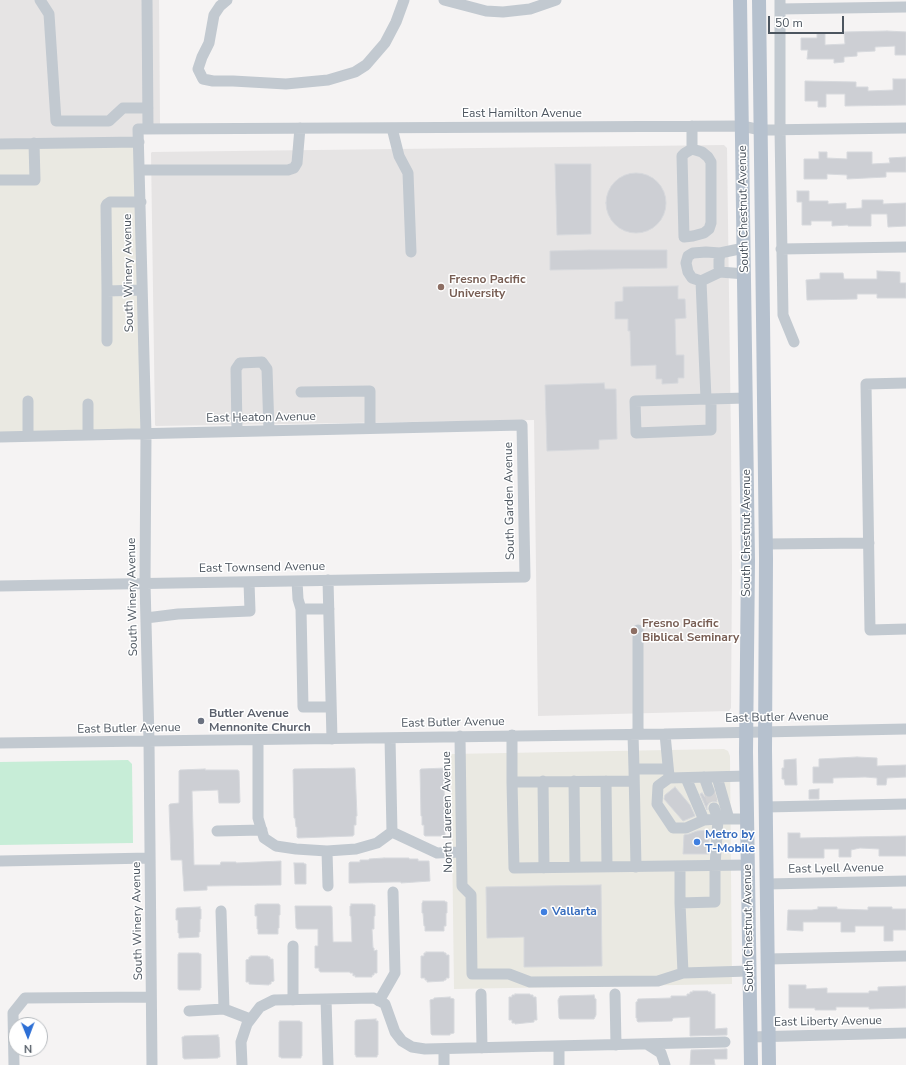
<!DOCTYPE html>
<style>
body{margin:0}
#map{position:relative;width:906px;height:1065px;overflow:hidden;background:#f5f3f3;font-family:"Nunito Sans",sans-serif}
canvas{display:block}
.north{position:absolute;left:8px;top:1017px;width:40px;height:40px;box-sizing:border-box;background:#fff;border:1px solid #b7bbbf;border-radius:50%;rotate:179deg;font-size:11px;font-weight:700;line-height:16px;text-align:center;color:#4c555f}
.north::after{content:'';display:block;margin:auto;width:14px;height:18px;background:#2d6fd5;clip-path:polygon(50% 0,100% 100%,50% 72%,0 100%)}
.scale{position:absolute;left:768px;top:16px;width:76px;height:18px;box-sizing:border-box;border:2px solid #4c555f;border-top:0;padding-left:5px;font-size:12px;line-height:14px;white-space:nowrap;color:#4c555f;-webkit-text-stroke:3px #fff;paint-order:stroke}
</style>
<div id="map">
<canvas width="906" height="1065"></canvas>
<div class="north">N</div>
<div class="scale">50 m</div>
</div>
<script>
const ctx = document.querySelector('canvas').getContext('2d');
ctx.lineJoin = 'round';
function paint(path, color) { ctx.fillStyle = color; ctx.fill(path, 'evenodd'); }
const shape = rows => new Path2D(rows.map(r => 'M' + r).join(''));
function stroke(path, color, width, dash) { ctx.strokeStyle = color; ctx.lineWidth = width; ctx.lineCap = dash ? 'butt' : 'round'; ctx.setLineDash(dash || []); ctx.stroke(path); }
function label(font, color, halo, rows, align = 'center') {
  ctx.font = font + ' "Nunito Sans",sans-serif'; ctx.lineWidth = 3; ctx.setLineDash([]); ctx.textBaseline = 'middle'; ctx.strokeStyle = halo; ctx.fillStyle = color; for (const [text, x, y, turn = 0] of rows) {
    ctx.save(); ctx.translate(x, y); ctx.rotate((+turn || 0) * Math.PI / 180); ctx.textAlign = isNaN(turn) ? turn : align; if (halo) ctx.strokeText(text, 0, 0); ctx.fillText(text, 0, 0); ctx.restore();
  }
}
paint(shape([
 [137,138,141,435,0,437,0,140],
 [724,749,728,751,730,756,732,984,454,989,451,754]
]), '#eae9e2');
paint(shape([
 [0,0,159,0,160,124,137,138,0,140],
 [724,145,727,148,731,442,732,569,731,708,729,711,538,716,534,420,156,426,155,425,151,153,152,152]
]), '#e6e4e4');
paint(shape([
 [128,760,132,764,133,843,0,845,0,762]
]), '#c7edd7');
const building = shape([
 [887,31,906,32,906,55,895,55,895,46,875,47,875,51,857,52,857,56,844,57,844,62,834,63,834,59,807,59,808,50,801,50,801,38,817,38,817,33,825,33,825,45,845,44,844,32,887,31],
 [893,79,906,79,906,105,845,106,845,94,826,94,826,107,818,107,818,101,805,101,805,81,856,82,856,87,868,87,868,91,893,90,893,79],
 [819,152,827,152,827,158,847,159,847,152,872,152,872,164,890,163,889,158,906,157,906,172,886,172,886,177,847,179,847,175,827,174,827,179,804,179,804,159,819,159,819,152],
 [555,164,591,164,591,234,557,235,555,164],
 '606 203a30 30 0 1 1 60 0a30 30 0 1 1-60 0Z',
 [797,191,809,191,809,201,828,201,828,204,846,203,846,209,862,208,862,200,883,200,883,204,906,203,906,226,888,227,887,214,871,214,871,226,848,226,848,225,832,226,832,221,811,221,811,225,802,225,802,202,797,202,797,191],
 [589,250,667,250,667,268,550,270,550,251,589,250],
 [877,271,900,272,900,283,906,283,906,298,877,298,877,294,857,294,857,299,807,300,806,280,820,279,820,273,843,273,844,279,877,279,877,271],
 [678,286,678,299,685,299,686,318,675,319,676,355,684,355,684,378,678,378,678,383,662,384,662,379,656,379,656,365,631,366,630,331,628,331,628,319,615,319,615,302,623,301,623,287,678,286],
 [604,383,605,389,616,389,617,439,599,440,599,449,547,451,545,385,604,383],
 [857,757,877,758,877,766,906,765,906,777,887,778,886,785,877,785,877,778,865,777,833,778,833,783,813,783,813,767,819,767,819,759,857,757],
 [796,759,797,785,785,785,784,779,782,779,782,768,784,768,784,760,796,759],
 [354,768,355,769,357,816,356,816,356,825,354,825,354,835,353,835,353,836,298,838,297,837,297,827,296,827,295,818,294,818,293,770,294,769,354,768],
 [446,768,446,769,447,769,448,789,444,789,445,807,445,836,425,836,424,835,424,825,422,825,422,816,421,816,420,770,421,769,446,768],
 [205,769,205,770,238,770,238,771,239,771,240,802,239,803,219,803,218,790,192,791,194,865,220,865,221,862,236,862,236,863,281,861,281,885,207,886,207,890,184,891,182,860,171,860,169,805,170,804,179,803,179,771,180,770,205,769],
 [675,787,690,805,695,816,683,821,664,799,665,795,675,787],
 [819,789,819,799,809,799,809,790,819,789],
 [702,793,705,797,708,798,712,797,715,795,717,802,712,801,709,803,707,806,707,810,700,794,702,793],
 [709,830,709,854,683,854,684,835,689,834,697,831,709,830],
 [788,833,800,833,800,838,906,836,906,856,879,856,879,849,860,848,851,850,851,857,839,857,839,849,824,849,824,858,788,858,788,833],
 [384,858,409,858,409,859,418,859,418,861,429,861,430,881,401,883,401,882,393,882,355,883,349,883,349,863,350,862,360,862,360,860,369,860,369,859,384,858],
 [294,863,304,863,304,864,306,864,306,884,295,884,294,863],
 [601,885,602,966,524,967,524,937,487,938,486,887,601,885],
 [423,901,445,901,445,902,447,902,447,913,446,913,446,926,444,926,444,931,425,931,425,926,424,926,423,913,422,913,422,903,423,902,423,901],
 [257,904,279,904,279,905,280,905,280,915,279,915,279,928,278,928,278,934,258,934,258,929,257,929,257,916,255,916,255,905,257,905,257,904],
 [351,904,373,904,373,905,375,905,375,916,374,916,374,929,372,929,373,948,374,948,374,951,377,950,377,973,374,973,374,975,372,975,372,977,355,977,355,975,353,976,353,973,350,973,350,972,320,972,320,971,319,971,319,968,315,968,315,946,318,946,318,929,297,929,297,928,296,928,295,906,331,906,331,907,332,907,333,942,352,942,351,916,350,916,350,906,351,906,351,904],
 [200,907,200,909,201,909,201,919,200,919,200,932,199,932,199,937,179,938,179,933,178,933,178,920,176,920,176,909,177,909,177,908,200,907],
 [818,907,837,907,837,909,868,910,868,907,892,907,892,909,906,909,906,930,893,930,893,941,884,941,884,926,855,926,855,932,841,932,841,922,803,922,803,931,787,930,788,910,812,910,818,909,818,907],
 [426,952,444,952,444,953,446,953,446,955,449,955,449,978,446,978,446,980,444,980,444,981,427,982,427,980,425,980,425,978,421,978,421,956,424,956,424,953,426,953,426,952],
 [179,953,199,953,199,954,201,954,201,988,200,988,200,990,179,990,179,989,178,989,178,954,179,954,179,953],
 [251,956,268,956,268,957,270,957,270,959,273,959,274,981,271,982,271,984,269,984,269,985,249,984,249,982,246,982,246,960,249,959,249,957,251,957,251,956],
 [789,985,806,985,806,989,827,988,827,993,869,993,869,991,878,991,878,987,906,986,906,1008,869,1009,869,1007,836,1007,836,1010,815,1010,815,1008,789,1008,789,985],
 [693,991,708,991,708,992,711,992,711,994,715,994,715,1029,727,1028,727,1035,690,1036,690,1017,673,1018,672,1021,638,1022,637,1021,637,1018,636,1018,636,1002,637,1002,638,999,671,998,671,996,687,996,687,994,690,994,690,992,693,992,693,991],
 [515,994,530,994,530,995,533,995,533,997,536,997,537,1020,534,1020,534,1022,515,1024,515,1023,512,1023,512,1020,509,1020,509,997,512,997,512,995,515,995,515,994],
 [594,995,595,999,596,999,596,1015,594,1019,560,1019,559,1018,558,1000,560,996,594,995],
 [450,997,450,998,454,999,454,1033,450,1034,450,1035,432,1035,431,1034,430,1000,434,999,434,998,450,997],
 [376,1019,376,1021,378,1021,378,1055,377,1055,377,1057,356,1057,356,1055,355,1055,355,1021,356,1021,356,1020,376,1019],
 [280,1021,300,1021,300,1022,302,1022,302,1056,301,1056,301,1058,281,1058,281,1057,279,1057,279,1022,280,1022,280,1021],
 [218,1035,218,1037,219,1037,220,1057,218,1057,218,1058,184,1059,184,1058,183,1058,182,1037,184,1037,184,1036,218,1035],
 [725,1049,727,1049,727,1059,714,1059,715,1065,690,1065,691,1050,725,1049]
]);
paint(building, '#cdcfd4');
stroke(building, '#d7d9dd', 1);
stroke(shape([
 [709,791,714,808]
]), '#d3d3d5', 11, [11, 5.5]);
stroke(shape([
 [40,0,49,14,56,121,109,121,123,108,148,108],
 [147,0,148,129],
 [227,0,220,6,214,15,209,43,202,57,198,69,203,79,213,81,233,81,286,84,328,80,355,72,366,65,385,43,396,22,404,0],
 [444,0,486,11,503,12,530,9,556,0],
 [780,0,780,129,783,315,794,342],
 [780,9,906,7],
 [392,128,399,156,408,173,411,252],
 [0,144,139,142],
 [692,149,702,152,708,157,711,162,711,223,709,229,704,233,693,236,684,237,682,156,685,153,692,149],
 [692,149,692,126],
 [140,170,288,170,294,168,297,163,300,128],
 [0,180,35,180,34,143],
 [141,202,110,202,107,204,106,206,107,291,142,290],
 [744,248,720,253,719,260,719,267,720,272,745,274],
 [781,249,906,247],
 [720,253,706,252,693,253,688,256,686,263,688,272,692,278,701,281,720,272],
 [701,281,706,399],
 [107,291,107,341],
 [906,383,866,384,870,630,906,629],
 [301,392,370,391,370,428],
 [711,399,711,430,636,433,635,401,746,398],
 [28,401,28,436],
 [88,404,88,435],
 [237,431,236,369,240,363,262,362,267,369,269,431],
 [0,437,522,425,525,577,0,586],
 [766,544,869,543],
 [328,580,332,739],
 [297,581,298,599,301,609,303,707,331,707],
 [301,609,329,609],
 [146,618,178,614,250,611,249,582],
 [638,630,638,734],
 [633,734,634,769,667,769],
 [665,734,669,776],
 [512,735,512,782,514,868,748,865],
 [460,736,462,886,471,895,472,974,509,974,530,982,658,981,683,973],
 [390,738,392,832,437,853,461,852],
 [258,740,258,818,264,838,276,846,296,849,327,851,356,849,377,843,392,832],
 [0,743,665,734,906,729],
 [634,769,636,867],
 [704,777,709,791],
 [717,777,729,819],
 [686,778,704,820],
 [543,781,544,868],
 [574,781,575,867],
 [606,781,607,867],
 [512,782,634,781],
 [766,807,906,804],
 [714,808,718,819,704,820,686,828,673,828,657,804,658,786,669,778,747,776],
 [747,819,718,819,715,866,715,902,680,903,683,973,749,971],
 [217,831,262,830],
 [327,851,328,886],
 [0,861,150,858],
 [680,866,680,903],
 [767,884,906,881],
 [221,911,224,1009],
 [768,959,906,956],
 [481,994,482,1048],
 [615,994,616,1045],
 [326,999,328,1065],
 [293,1000,293,946],
 [379,1001,395,973,393,892],
 [189,1011,224,1009,250,1019],
 [751,1037,906,1033],
 [647,1044,661,1053,665,1065],
 [559,1046,559,1065],
 [444,1049,444,1065],
 [14,1065,13,1013,25,998,151,997],
 [152,1065,149,741,145,583,146,434,138,129,742,126,761,130,906,128],
 [242,1065,241,1042,247,1024,260,1007,274,1000,374,998,385,1004,395,1032,402,1041,412,1047,425,1049,725,1042]
]), '#c2c9d0', 11);
stroke(shape([
 [740,0,748,560,746,752,751,1065],
 [759,0,766,558,765,750,769,1065]
]), '#b6c1ce', 14);
for (const [x, y, r, color] of [
 [441,287,4,"#8d6e63"],
 [634,631,4,"#8d6e63"],
 [201,721,4,"#6b7280"],
 [697,842,4,"#3f7fe0"],
 [544,912,4,"#3f7fe0"]
]) { const dot = new Path2D(); dot.arc(x, y, r, 0, 2 * Math.PI); ctx.fillStyle = color; ctx.fill(dot); stroke(dot, '#fff', 1.5); }
label('12px', '#4c555f', '#fff', [
 ["East Hamilton Avenue",522,114],
 ["South Chestnut Avenue",744,209,-91],
 ["South Winery Avenue",129,273,-91],
 ["East Heaton Avenue",261,418,-1],
 ["South Garden Avenue",510,501,-91],
 ["South Chestnut Avenue",747,533,-90],
 ["East Townsend Avenue",262,568,-1],
 ["South Winery Avenue",133,597,-91],
 ["East Butler Avenue",777,718,-1],
 ["East Butler Avenue",453,723,-1],
 ["East Butler Avenue",129,729,-1],
 ["North Laureen Avenue",448,812,-91],
 ["East Lyell Avenue",836,869,-1],
 ["South Winery Avenue",138,921,-91],
 ["South Chestnut Avenue",749,928,-91],
 ["East Liberty Avenue",828,1022,-1]
]);
label('bold 12px', '#785e54', '#fff', [
 ["Fresno Pacific",449,280],
 ["University",449,294],
 ["Fresno Pacific",642,624],
 ["Biblical Seminary",642,638]
], 'left');
label('bold 12px', '#5b616d', '#fff', [
 ["Butler Avenue",209,714],
 ["Mennonite Church",209,728]
], 'left');
label('bold 12px', '#366cbe', '#fff', [
 ["Metro by",705,835],
 ["T-Mobile",705,849],
 ["Vallarta",552,912]
], 'left');
</script>
